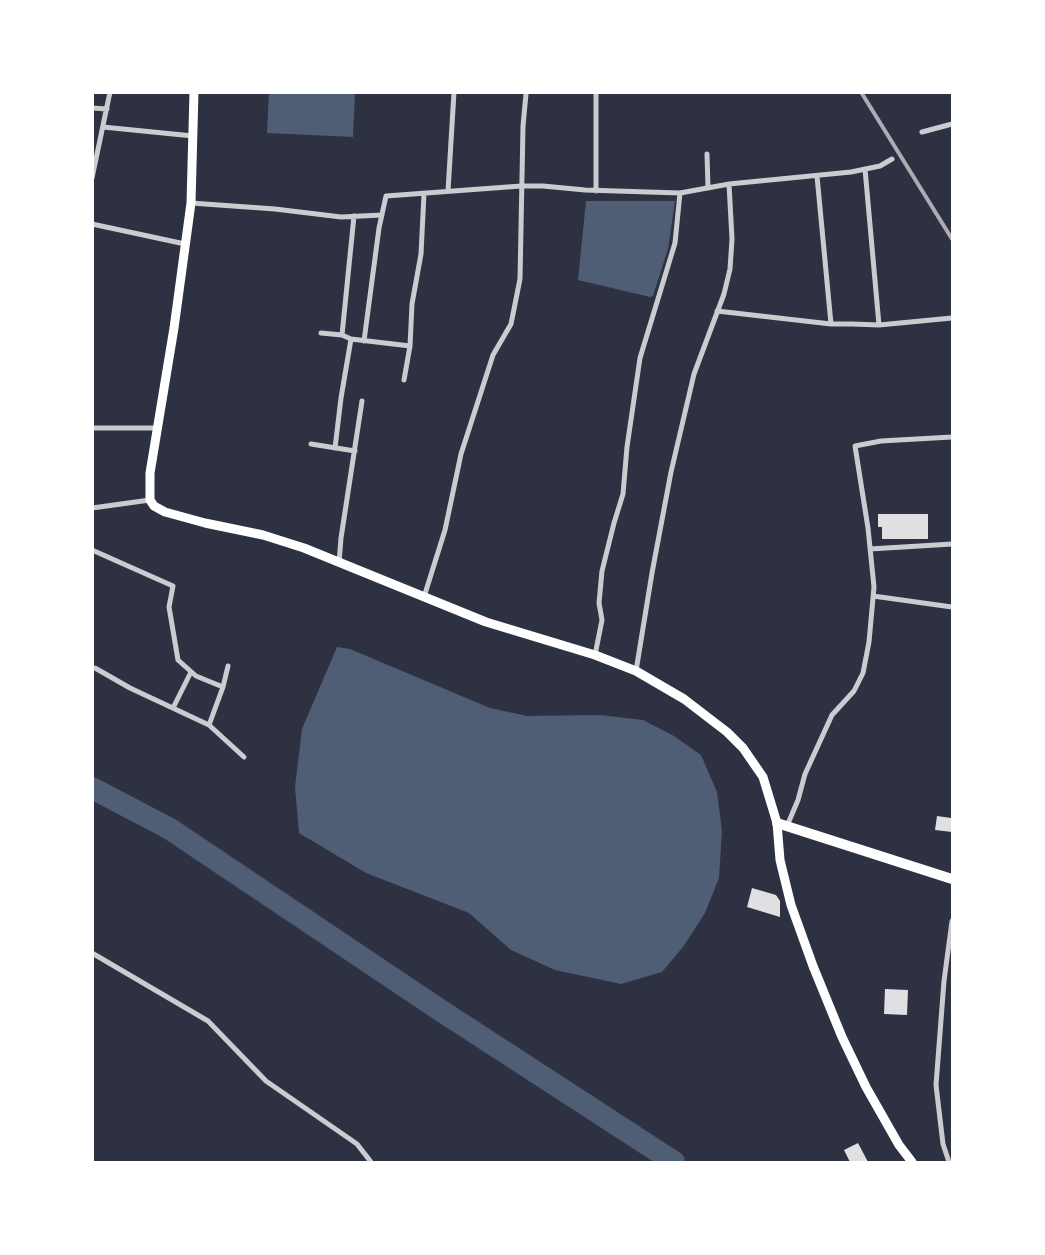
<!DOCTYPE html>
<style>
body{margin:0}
#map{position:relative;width:1045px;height:1255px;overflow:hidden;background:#2d3142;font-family:Quicksand,sans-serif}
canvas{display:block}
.frame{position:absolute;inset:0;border:94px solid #fff;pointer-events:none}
</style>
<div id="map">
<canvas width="1045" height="1255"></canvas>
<div class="frame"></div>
</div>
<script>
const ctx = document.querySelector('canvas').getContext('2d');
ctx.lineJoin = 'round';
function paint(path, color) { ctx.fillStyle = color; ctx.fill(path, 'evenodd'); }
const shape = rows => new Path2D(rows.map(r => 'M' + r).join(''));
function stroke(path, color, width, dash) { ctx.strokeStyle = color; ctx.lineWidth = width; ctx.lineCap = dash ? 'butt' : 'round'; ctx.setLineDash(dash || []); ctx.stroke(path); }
paint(shape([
 [269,93,355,93,353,137,267,133],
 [586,201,675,201,668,249,653,296,650,297,578,280],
 [337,647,350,649,490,708,527,716,600,715,643,720,674,736,701,755,717,792,722,831,719,878,705,913,683,947,662,972,621,984,555,970,511,950,469,913,366,873,299,833,295,787,302,729]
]), '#4f5d75');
stroke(shape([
 [92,788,170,829,440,1010,674,1162]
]), '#4f5d75', 22);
paint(shape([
 [878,514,928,514,928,539,882,539,882,527,878,527],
 [951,814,952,832,935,830,937,816,951,818],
 [752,888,776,895,780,901,780,917,747,907],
 [885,989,908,990,907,1015,884,1014],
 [858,1143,868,1162,850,1162,844,1150]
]), '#e0e0e3');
stroke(shape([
 [92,108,107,109],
 [103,127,193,136],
 [922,132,952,124],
 [707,154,708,188],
 [865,169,879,325],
 [817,176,831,324],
 [92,178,110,92],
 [448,191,454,92],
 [596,191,596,92],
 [191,203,275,209,341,217,382,215],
 [92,224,185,244],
 [717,311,831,324,852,324,879,325,952,318],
 [321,333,342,335,351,339,410,346],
 [342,335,354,216],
 [364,341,379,228,386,196,521,186,543,186,585,190,680,193,729,184,851,172,880,166,892,159],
 [404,380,410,346,412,304,421,254,424,194],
 [92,428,157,428],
 [311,444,355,451],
 [335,448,341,398,351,339],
 [92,508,150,500],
 [870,549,952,544],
 [92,550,173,586,169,607,178,660,196,676,223,687],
 [339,563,341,538,362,401],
 [873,596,952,607],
 [424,597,445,530,461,454,493,355,511,324,520,279,523,126,526,94],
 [595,655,602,620,599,603,602,571,614,523,623,494,627,447,640,358,675,243,680,193],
 [95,668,130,688,209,725,244,757],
 [636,671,652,573,671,472,694,374,724,294,730,269,732,239,729,184],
 [173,708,191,672],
 [209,725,223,687,228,666],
 [787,826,798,800,805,774,832,715,854,691,863,673,869,642,874,587,868,528,855,446,881,441,952,437],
 [92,953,208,1021,266,1081,357,1144,371,1162],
 [949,1162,943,1144,936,1085,944,981,952,921]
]), '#caccd0', 5);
stroke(shape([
 [194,92,191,203,174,328,150,473,150,500,154,506,165,512,205,523,263,535,304,548,486,622,595,655,636,671,684,699,727,732,743,748,763,777,777,823,780,860,791,905,813,966,842,1037,866,1087,899,1145,912,1162]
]), '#fff', 9);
stroke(shape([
 [777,823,952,879]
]), '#fff', 10);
stroke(shape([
 [861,92,952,239]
]), '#abadb3', 4);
</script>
